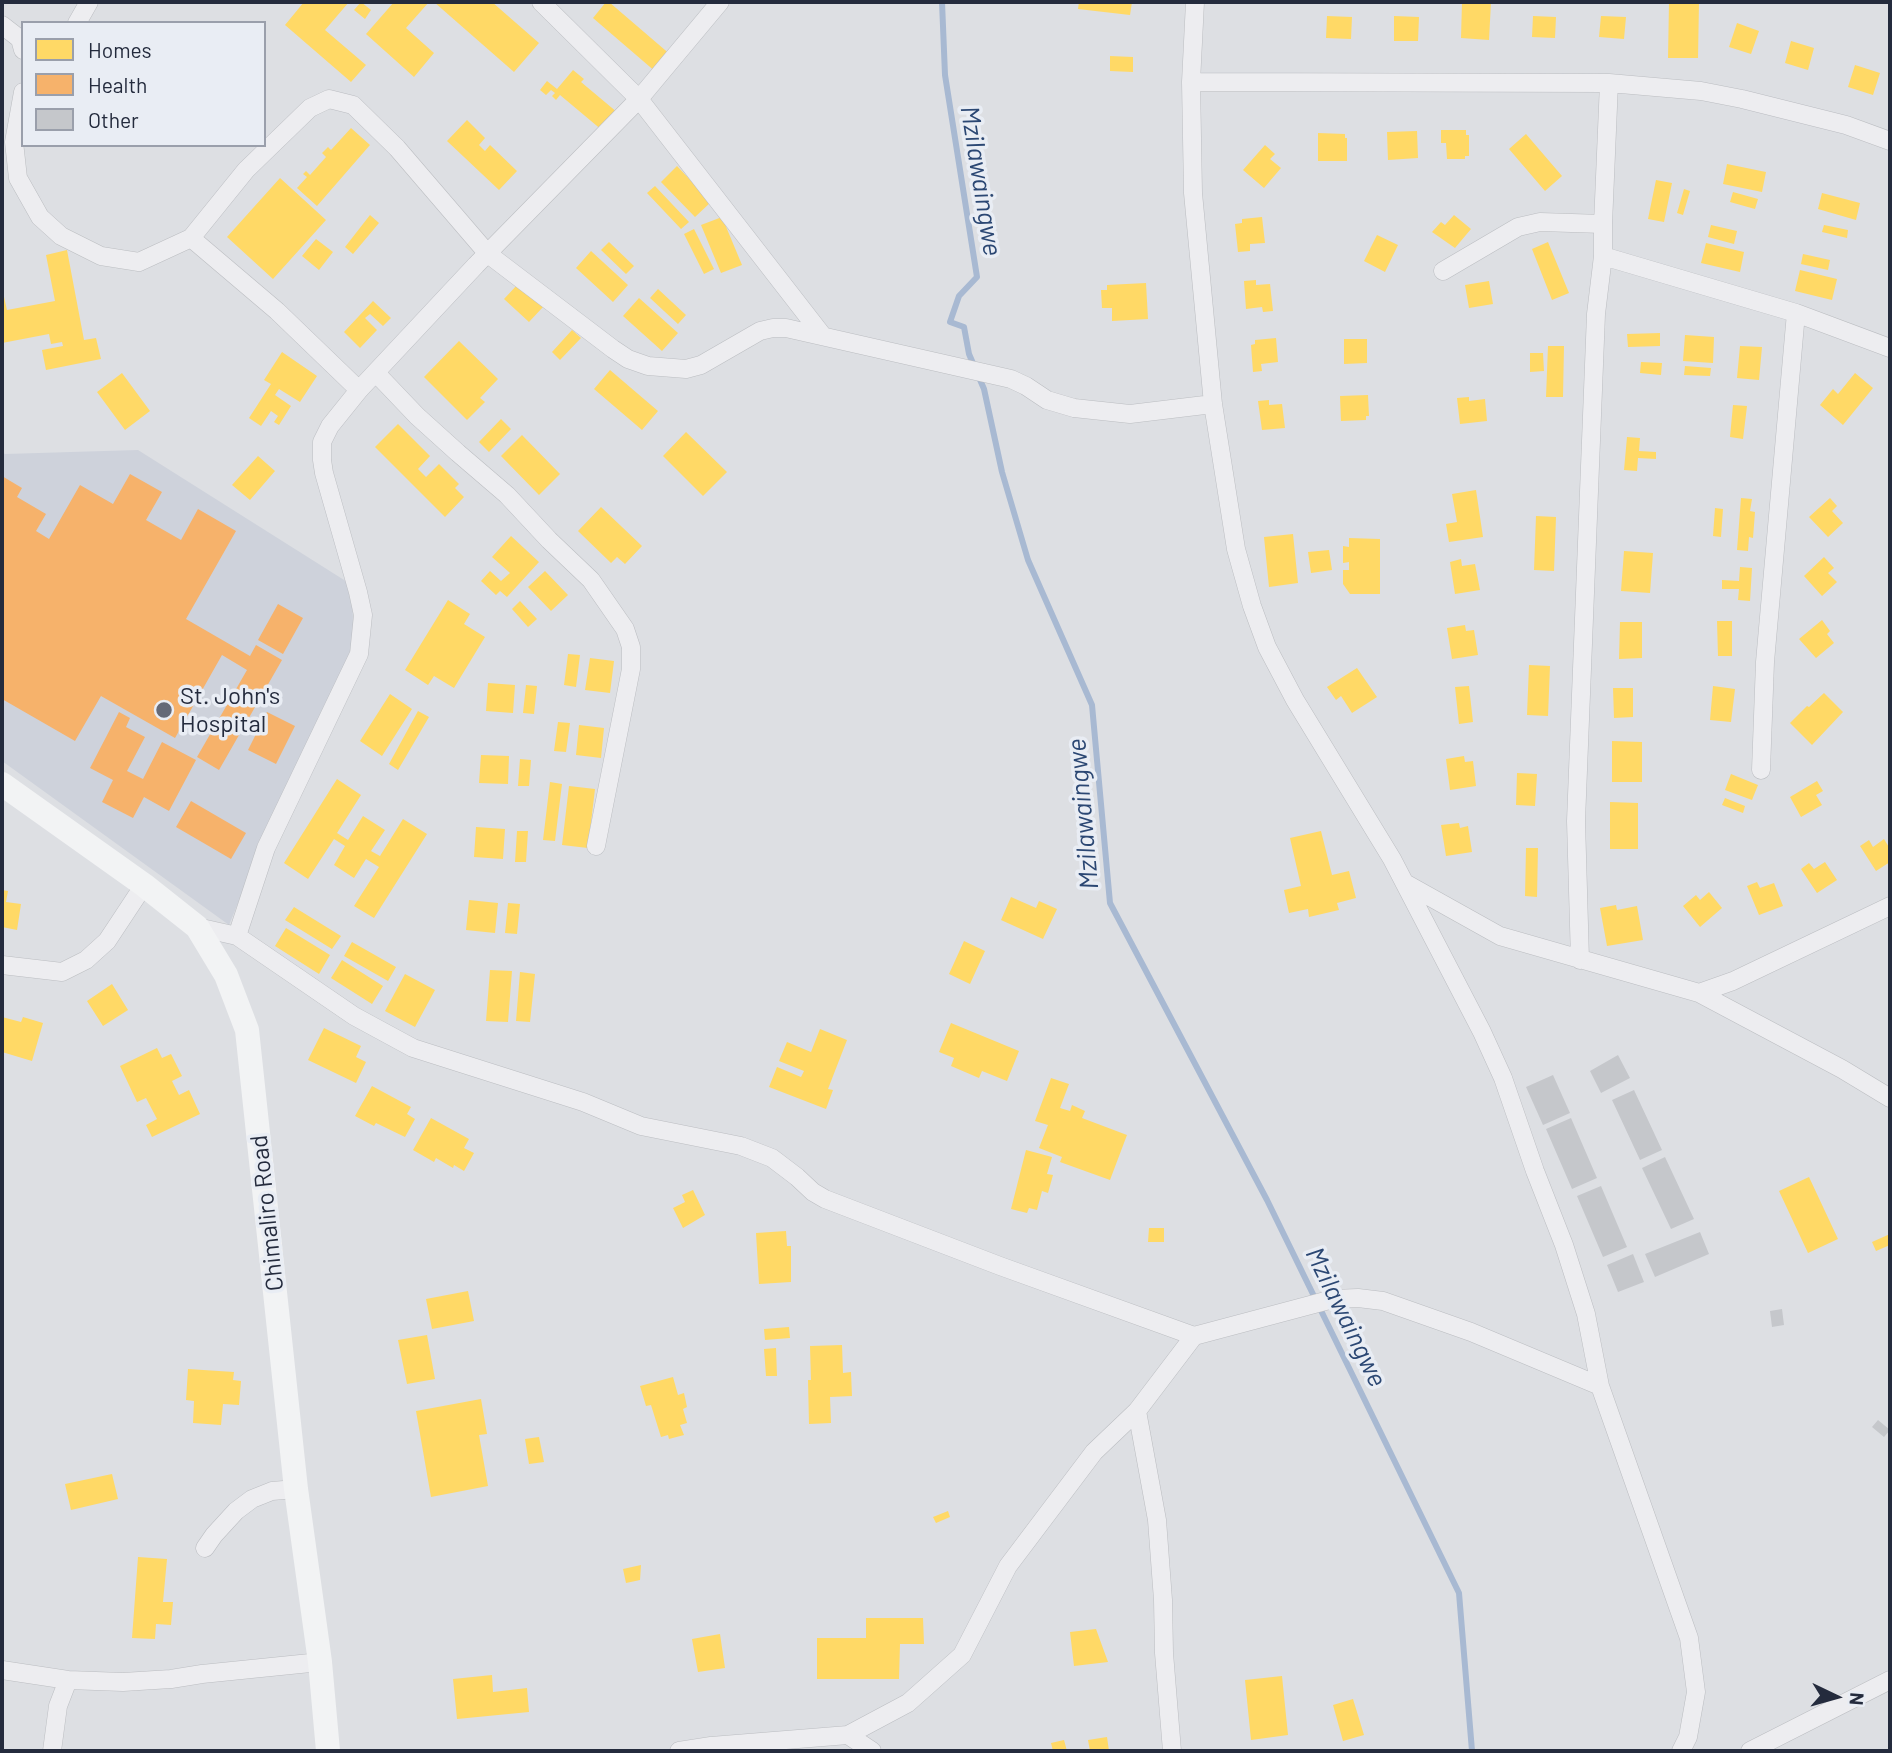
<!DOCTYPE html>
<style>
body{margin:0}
#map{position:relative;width:1892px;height:1753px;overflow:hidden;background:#dddfe3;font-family:Barlow,sans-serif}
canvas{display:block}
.frame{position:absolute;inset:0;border:4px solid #242b3d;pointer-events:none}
.legend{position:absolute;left:21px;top:21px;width:245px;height:126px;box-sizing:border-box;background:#e9edf4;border:2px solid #9a9fab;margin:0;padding:9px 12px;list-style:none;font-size:21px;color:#242b3d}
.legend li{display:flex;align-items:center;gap:14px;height:35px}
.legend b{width:35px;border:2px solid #9a9fab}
.north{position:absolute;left:1801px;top:1662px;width:70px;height:70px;-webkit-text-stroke:5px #e9edf4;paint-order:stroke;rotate:95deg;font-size:19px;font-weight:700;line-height:28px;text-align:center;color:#242b3d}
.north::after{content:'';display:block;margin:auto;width:24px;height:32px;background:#242b3d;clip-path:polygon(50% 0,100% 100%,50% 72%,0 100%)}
</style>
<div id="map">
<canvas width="1892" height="1753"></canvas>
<div class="frame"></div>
<ul class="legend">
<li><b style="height:19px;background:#ffd966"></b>Homes</li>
<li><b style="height:19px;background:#f6b26b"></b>Health</li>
<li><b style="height:19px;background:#c5c7cb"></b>Other</li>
</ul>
<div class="north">N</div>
</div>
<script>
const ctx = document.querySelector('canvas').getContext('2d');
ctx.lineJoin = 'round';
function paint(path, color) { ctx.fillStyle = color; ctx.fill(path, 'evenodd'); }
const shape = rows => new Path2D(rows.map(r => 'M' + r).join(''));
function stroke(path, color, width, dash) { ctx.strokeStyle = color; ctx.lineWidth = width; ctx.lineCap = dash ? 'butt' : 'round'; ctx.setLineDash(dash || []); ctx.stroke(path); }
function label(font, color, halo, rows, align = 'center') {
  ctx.font = font + ' Barlow,sans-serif'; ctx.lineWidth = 7; ctx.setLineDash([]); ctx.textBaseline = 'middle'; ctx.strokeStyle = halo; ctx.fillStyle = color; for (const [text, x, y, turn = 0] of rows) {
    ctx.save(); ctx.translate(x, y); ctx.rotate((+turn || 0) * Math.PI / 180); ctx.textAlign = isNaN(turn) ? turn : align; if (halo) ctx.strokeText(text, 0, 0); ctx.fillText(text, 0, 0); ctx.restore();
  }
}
paint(shape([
 [138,450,352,585,354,659,281,798,229,925,2,761,2,452,5,454]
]), '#ced2db');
paint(shape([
 [304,2,349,2,325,30,366,65,351,82,285,25],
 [361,2,371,10,365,19,354,10],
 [394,2,429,2,406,28,434,53,414,77,366,34],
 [434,2,492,2,539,43,514,72],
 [606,2,609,2,672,56,657,73,593,18],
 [1079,2,1132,2,1130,15,1078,9],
 [1462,2,1491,2,1489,40,1461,38],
 [1669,2,1699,2,1698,58,1668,58],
 [1327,16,1352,17,1351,39,1326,38],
 [1394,16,1419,17,1418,41,1394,41],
 [1533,16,1556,17,1555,38,1532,37],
 [1601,16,1626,17,1624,39,1599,37],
 [1737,23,1759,31,1751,54,1729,47],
 [1791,41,1814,48,1808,70,1785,63],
 [1110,56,1133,57,1133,72,1110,71],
 [1855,65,1880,73,1873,95,1848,87],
 [573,70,584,79,581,82,618,113,603,131,560,95,556,100,552,96,555,93,551,90,546,95,540,90,547,81,557,89],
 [467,120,485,138,479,145,485,151,490,145,517,171,499,190,447,141],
 [351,128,370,145,317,206,297,188,307,177,303,174,306,171,310,175,326,157,322,153,328,147,331,150],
 [1441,130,1466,130,1466,135,1469,135,1469,156,1465,156,1465,159,1447,159,1446,143,1441,143],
 [1417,131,1418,158,1388,160,1387,132],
 [1318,133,1345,134,1345,138,1347,138,1347,161,1318,161],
 [1526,134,1562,176,1545,191,1509,149],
 [1265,145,1275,154,1270,159,1281,168,1264,188,1243,170],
 [1727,164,1766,172,1762,192,1723,184],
 [677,166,711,202,695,217,661,182],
 [280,178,326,220,273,279,227,237],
 [1656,180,1672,183,1664,222,1648,219],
 [655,186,689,222,681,229,647,193],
 [1684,189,1690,191,1683,215,1677,213],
 [1733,192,1758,199,1755,209,1730,202],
 [1822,193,1860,203,1856,220,1818,209],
 [370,215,379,223,353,254,345,247],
 [1454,215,1471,229,1455,248,1432,232,1441,222,1445,225],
 [722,217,742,265,721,273,701,225],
 [1262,217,1265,243,1250,244,1250,251,1238,252,1235,224,1242,223,1242,219],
 [1711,225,1737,231,1734,244,1708,237],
 [1824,225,1848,230,1847,238,1822,232],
 [694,229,714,269,704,274,684,234],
 [1377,235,1398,245,1385,272,1364,261],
 [316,239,333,252,319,270,302,256],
 [609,242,634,266,626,274,601,250],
 [1548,242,1569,293,1552,300,1532,249],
 [1706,243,1744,252,1740,272,1701,263],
 [67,250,84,340,96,338,101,359,46,370,42,350,63,346,62,342,51,344,49,334,2,343,2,288,7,310,55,301,46,255],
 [591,251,628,285,613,302,576,268],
 [1803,254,1830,260,1828,270,1801,264],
 [1800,270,1837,279,1832,300,1795,291],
 [1256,280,1256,285,1270,284,1273,311,1263,312,1262,307,1246,309,1244,281],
 [1489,281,1493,304,1469,308,1465,285],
 [1146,283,1148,319,1112,321,1112,308,1102,308,1101,290,1107,290,1107,285],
 [518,284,543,307,529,322,504,299],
 [658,289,686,315,678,324,650,298],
 [639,298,678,333,662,351,623,316],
 [373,301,391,318,383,326,370,314,365,318,377,330,360,348,344,332],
 [572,330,581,338,560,360,552,352],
 [1660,333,1660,346,1628,347,1627,334],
 [1685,335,1714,337,1713,363,1683,361],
 [1276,338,1278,362,1261,364,1262,371,1253,372,1251,345,1255,344,1255,340],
 [1344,339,1367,339,1367,363,1344,364],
 [459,341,498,379,480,398,485,402,467,420,424,377],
 [1548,346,1564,346,1563,397,1546,397],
 [1740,346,1762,347,1759,380,1737,378],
 [282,352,317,376,300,402,279,389,275,395,291,406,279,425,274,422,278,416,271,411,261,426,249,418,271,384,264,380],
 [1530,353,1543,353,1544,371,1530,372],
 [1641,362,1662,363,1661,375,1640,373],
 [1685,366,1711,368,1710,376,1684,375],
 [610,370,658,411,642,430,594,389],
 [122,373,150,411,125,430,97,392],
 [1855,373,1873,388,1843,425,1820,405,1833,389,1838,394],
 [1368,395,1369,416,1366,416,1366,420,1341,421,1340,396],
 [1469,397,1469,401,1485,399,1487,421,1460,424,1457,398],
 [1269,400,1269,405,1282,404,1285,428,1262,430,1258,401],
 [1733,405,1747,406,1743,439,1730,437],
 [501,419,511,429,489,452,479,442],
 [398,424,430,456,418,469,426,477,439,464,459,484,455,488,464,497,445,517,375,447],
 [686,432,727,472,703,496,663,456],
 [522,435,560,474,539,495,501,456],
 [1627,437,1640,438,1639,451,1656,452,1656,459,1638,458,1637,471,1624,470],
 [258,456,275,471,250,500,232,485],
 [1476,490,1483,537,1449,542,1446,524,1457,522,1452,494],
 [1741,498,1752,499,1750,511,1755,512,1753,538,1749,537,1748,551,1737,550],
 [1830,498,1837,506,1832,511,1843,523,1828,537,1809,517],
 [601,507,642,546,625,564,617,557,611,563,578,531],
 [1715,508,1723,509,1721,537,1713,536],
 [1536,516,1556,517,1554,571,1534,570],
 [1293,534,1298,583,1269,587,1264,537],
 [511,536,539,562,507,597,500,591,496,595,481,581,490,571,501,581,510,573,492,557],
 [1349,538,1380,539,1380,594,1350,594,1343,584,1343,570,1349,570,1349,562,1343,563,1343,546,1349,547],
 [1329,550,1332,570,1311,573,1308,552],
 [1624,551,1653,553,1650,593,1621,591],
 [1824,557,1834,568,1828,573,1837,582,1822,596,1804,576],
 [1461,559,1462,566,1475,564,1480,590,1455,594,1450,562],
 [1740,567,1752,568,1750,601,1738,600,1739,589,1722,589,1722,580,1739,581],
 [545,571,568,595,551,611,528,587],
 [448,600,470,614,464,624,485,637,454,688,434,676,428,685,405,670],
 [520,601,537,619,528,627,512,609],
 [1822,620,1830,631,1827,634,1834,643,1816,658,1799,639],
 [1717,621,1732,621,1732,656,1718,656],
 [1620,622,1642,622,1642,658,1619,659],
 [1465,625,1466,631,1474,630,1478,655,1452,659,1447,628],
 [568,654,580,655,576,687,564,685],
 [590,658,614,661,610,693,585,690],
 [1529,665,1550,666,1548,716,1527,715],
 [1357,668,1377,697,1352,713,1341,696,1336,700,1327,687],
 [488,683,515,685,513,713,486,711],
 [526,685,537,686,534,714,523,713],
 [1469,686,1473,722,1459,724,1455,687],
 [1713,686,1735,689,1731,722,1710,720],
 [1613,688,1633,688,1633,717,1614,718],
 [1824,693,1843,712,1812,745,1790,723,1807,706,1809,707],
 [390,694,412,709,382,756,360,741],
 [418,711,429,717,398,770,389,764],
 [558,722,570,723,566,752,554,751],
 [579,725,604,728,601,758,576,755],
 [1612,741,1642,742,1642,782,1612,782],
 [481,755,509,756,508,784,479,783],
 [1464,756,1465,762,1473,761,1476,786,1450,790,1446,759],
 [520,759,531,760,529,786,518,786],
 [1517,773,1537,774,1535,806,1516,805],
 [1731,774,1758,785,1752,800,1725,790],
 [337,779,361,795,337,833,348,840,363,816,385,830,371,851,380,856,403,819,427,834,374,918,354,906,379,867,366,859,354,878,334,865,345,846,334,839,308,879,284,863],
 [1817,781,1823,791,1816,795,1822,805,1801,817,1790,797],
 [550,782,562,784,555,841,543,840],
 [569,786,595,789,588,848,562,845],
 [1725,798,1745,806,1743,813,1722,805],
 [1610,802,1638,803,1638,849,1610,849],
 [1459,823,1460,828,1468,826,1472,852,1446,856,1441,825],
 [476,827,505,829,503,859,474,857],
 [517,831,528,831,526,862,515,862],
 [1321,831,1332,875,1349,871,1356,898,1337,903,1339,910,1309,917,1308,909,1289,913,1284,890,1301,886,1290,838],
 [1884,839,1890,849,1890,862,1876,871,1860,846,1869,840,1873,847],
 [1526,848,1538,848,1537,897,1525,896],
 [1825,862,1837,880,1817,893,1801,869,1809,863,1814,869],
 [1757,882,1760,888,1774,883,1783,906,1759,915,1747,886],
 [2,890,8,891,6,902,21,904,17,930,2,927],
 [1709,892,1722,908,1700,927,1683,906,1696,895,1700,900],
 [1011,897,1036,908,1039,901,1057,909,1043,939,1001,920],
 [469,900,498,903,495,933,466,930],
 [508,903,520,904,517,934,505,933],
 [1616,905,1617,910,1637,906,1643,940,1607,946,1600,908],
 [294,907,341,936,332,949,285,920],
 [286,928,330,955,319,974,275,946],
 [964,941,985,951,970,984,949,974],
 [352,942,396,967,388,981,344,956],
 [342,960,383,986,372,1004,331,978],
 [490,970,512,971,508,1022,486,1021],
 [520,972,535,974,530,1022,516,1021],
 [405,974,435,990,415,1027,385,1011],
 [112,984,128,1010,103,1026,87,1001],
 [2,1017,21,1022,23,1017,43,1023,32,1061,2,1052],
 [951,1023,1019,1051,1007,1081,982,1071,979,1078,951,1066,954,1058,939,1052],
 [324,1028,361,1046,356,1057,366,1062,356,1083,308,1060],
 [820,1029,847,1040,828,1089,833,1090,826,1109,769,1087,777,1067,801,1077,804,1071,779,1061,787,1042,811,1052],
 [157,1048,162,1058,171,1054,182,1076,172,1081,179,1095,189,1090,200,1114,152,1137,146,1125,157,1119,146,1098,137,1102,120,1066],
 [1051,1078,1069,1084,1060,1108,1070,1111,1072,1105,1085,1111,1082,1118,1127,1135,1110,1180,1060,1162,1062,1157,1039,1148,1048,1125,1035,1121],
 [372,1086,411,1107,407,1114,415,1119,405,1137,376,1123,374,1126,355,1116],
 [431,1118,469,1139,464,1148,474,1153,464,1171,454,1165,453,1168,436,1158,434,1162,413,1150],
 [1026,1150,1052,1157,1047,1174,1053,1175,1048,1193,1042,1191,1037,1210,1029,1208,1027,1213,1011,1209],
 [1809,1177,1838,1239,1808,1253,1779,1191],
 [693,1190,705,1215,683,1228,673,1208,685,1202,682,1195],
 [1149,1228,1164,1228,1164,1242,1148,1242],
 [786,1231,787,1246,791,1246,791,1282,759,1284,756,1233],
 [1890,1234,1890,1245,1876,1251,1872,1242],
 [468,1291,474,1321,432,1329,426,1299],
 [789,1327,790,1338,765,1340,764,1329],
 [427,1335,435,1379,407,1384,398,1340],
 [842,1345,843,1373,851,1372,852,1396,830,1397,831,1423,809,1424,808,1380,811,1380,810,1346],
 [776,1348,777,1376,766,1376,764,1349],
 [188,1369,234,1372,233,1380,241,1381,239,1405,223,1404,221,1425,193,1423,194,1401,186,1400],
 [673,1377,678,1395,684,1393,687,1407,683,1409,687,1423,680,1425,684,1435,669,1439,668,1435,661,1437,651,1405,646,1406,640,1386],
 [481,1399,487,1434,479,1435,488,1486,431,1497,416,1411],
 [539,1437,544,1462,529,1464,525,1439],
 [112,1474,118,1499,71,1510,65,1484],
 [948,1511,950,1517,936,1523,933,1517],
 [138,1557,167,1559,163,1602,173,1602,171,1625,156,1624,155,1639,132,1638],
 [641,1565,640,1580,626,1583,623,1569],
 [866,1618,923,1618,924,1644,900,1644,899,1679,817,1679,817,1638,866,1638],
 [1096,1629,1108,1662,1074,1666,1070,1632],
 [720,1634,725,1668,698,1672,692,1639],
 [492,1675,493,1692,527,1688,529,1712,457,1719,453,1679],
 [1282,1676,1288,1735,1251,1740,1245,1680],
 [1353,1699,1364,1735,1343,1741,1333,1705],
 [1107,1737,1109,1751,1090,1751,1088,1740],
 [1064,1740,1067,1751,1053,1751,1051,1743]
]), '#ffd966');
paint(shape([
 [130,474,162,492,146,520,181,540,198,509,236,531,186,619,250,656,256,645,282,660,219,770,197,757,247,670,222,655,175,738,101,696,75,741,2,699,2,476,22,488,17,497,46,514,36,531,49,539,80,485,113,504],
 [278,604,303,618,283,654,258,640],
 [119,712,130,718,126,727,145,737,127,771,143,779,162,742,196,760,169,811,144,797,133,818,102,802,113,780,90,768],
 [267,712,295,726,276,764,248,750],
 [191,801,246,833,231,859,176,827]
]), '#f6b26b');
stroke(shape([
 [942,2,945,75,977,277,959,296,950,322,964,327,969,354,984,389,1002,472,1028,560,1092,705,1110,903,1267,1200,1459,1593,1472,1751]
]), '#a8b9d2', 6);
paint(shape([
 [1618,1055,1630,1078,1601,1093,1590,1071],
 [1553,1075,1570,1113,1543,1125,1526,1087],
 [1634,1090,1662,1150,1640,1160,1612,1100],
 [1571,1118,1597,1178,1572,1189,1546,1129],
 [1665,1157,1694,1219,1671,1229,1642,1168],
 [1601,1186,1627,1247,1603,1257,1577,1196],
 [1700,1232,1709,1254,1655,1277,1645,1254],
 [1633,1254,1644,1282,1618,1292,1607,1265],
 [1782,1309,1784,1325,1772,1327,1770,1311],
 [1878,1420,1890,1430,1884,1437,1872,1427]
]), '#c5c7cb');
const street = shape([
 [541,2,639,99,823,336],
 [1195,2,1191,82,1609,83,1603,224,1603,256,1796,313,1890,348],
 [77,23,89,2],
 [2,25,20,39,23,50],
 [1191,82,1193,193,1213,404,1236,549,1252,606,1267,647,1295,700,1392,859,1482,1032,1503,1078,1535,1171,1564,1245,1586,1314,1600,1386,1689,1638,1696,1692,1688,1737,1681,1751],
 [1609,83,1701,91,1742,99,1846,125,1890,141],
 [23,92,14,142,18,178,40,217,61,236,101,256,139,262,191,238,246,170,310,108,329,99,353,105,397,148,488,254,613,349,628,359,648,366,686,369,701,365,760,331,773,328,786,328,1011,379,1026,386,1047,400,1074,408,1130,414,1213,404],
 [191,238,277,311,359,390],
 [1443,271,1518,227,1540,222,1603,224],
 [376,373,417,416,458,453,507,495,549,540,591,580,625,629,631,647,631,669,596,846],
 [1761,770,1765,662,1796,313],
 [1405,883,1500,936,1699,993,1842,1069,1890,1098],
 [197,927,237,936,354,1016,413,1048,583,1102,641,1126,741,1146,772,1158,797,1177,813,1192,825,1199,1000,1266,1194,1336,1333,1299,1358,1298,1383,1301,1471,1332,1600,1386],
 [237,936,266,848,359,654,363,615,358,592,324,473,322,460,322,442,330,426,359,390,476,265,639,99,720,2],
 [1580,960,1576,821,1596,314,1603,256],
 [2,965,62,972,86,960,107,941,144,885],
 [1699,993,1733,981,1890,906],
 [1137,1411,1157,1520,1163,1600,1164,1653,1172,1751],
 [205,1548,214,1535,236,1511,252,1499,272,1491,296,1489],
 [2,1670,68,1680,123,1682,171,1679,202,1674,320,1662],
 [848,1735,908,1703,962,1655,1008,1566,1094,1452,1137,1411,1194,1336],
 [52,1751,58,1706,68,1680],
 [679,1751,711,1746,848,1735,872,1751],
 [1750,1751,1890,1680]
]);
stroke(street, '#bbbdc1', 19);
stroke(street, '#ededf0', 18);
stroke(shape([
 [2,784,144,885,197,927,226,975,247,1030,296,1489,320,1662,328,1751]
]), '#f2f3f4', 24);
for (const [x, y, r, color] of [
 [164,710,9,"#656a77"]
]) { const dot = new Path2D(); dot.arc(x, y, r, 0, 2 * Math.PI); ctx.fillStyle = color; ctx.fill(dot); stroke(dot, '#e9edf4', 2.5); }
label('24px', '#242b3d', '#e9edf4', [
 ["St. John's",180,696],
 ["Hospital",180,724]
], 'left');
label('24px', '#242b3d', '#e9edf4', [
 ["Chimaliro Road",267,1213,-96]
]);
label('italic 26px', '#2b4773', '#e9edf4', [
 ["Mzilawaingwe",981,181,81],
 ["Mzilawaingwe",1083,814,-95],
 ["Mzilawaingwe",1346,1317,64]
]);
</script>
